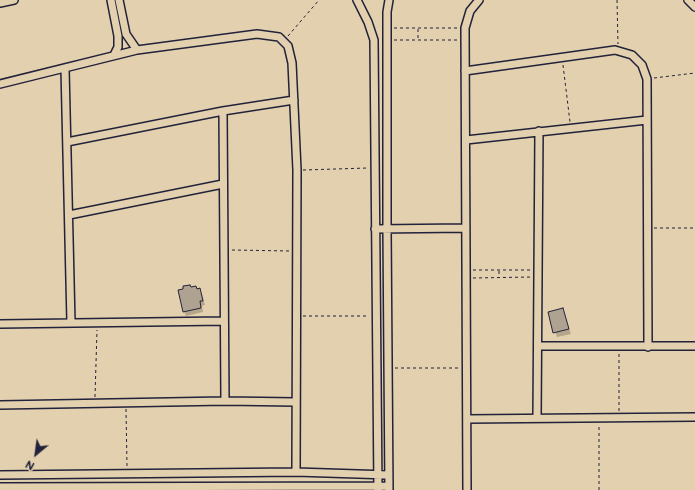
<!DOCTYPE html>
<style>
body{margin:0}
#map{position:relative;width:695px;height:490px;overflow:hidden;background:#e3d0ae;font-family:"Balsamiq Sans",sans-serif}
canvas{display:block}
.north{position:absolute;left:16px;top:434px;width:40px;height:40px;-webkit-text-stroke:3px #e3d0ae;paint-order:stroke;rotate:209deg;font-size:11px;font-weight:700;line-height:16px;text-align:center;color:#22223b}
.north::after{content:'';display:block;margin:auto;width:14px;height:18px;background:#22223b;clip-path:polygon(50% 0,100% 100%,50% 72%,0 100%)}
</style>
<div id="map">
<canvas width="695" height="490"></canvas>
<div class="north">N</div>
</div>
<script>
const ctx = document.querySelector('canvas').getContext('2d');
ctx.lineJoin = 'round';
function paint(path, color) { ctx.fillStyle = color; ctx.fill(path, 'evenodd'); }
const shape = rows => new Path2D(rows.map(r => 'M' + r).join(''));
function stroke(path, color, width, dash) { ctx.strokeStyle = color; ctx.lineWidth = width; ctx.lineCap = dash ? 'butt' : 'round'; ctx.setLineDash(dash || []); ctx.stroke(path); }
paint(shape([
 [196,287,202,294,205,305,202,306,203,312,186,316,184,311,184,290],
 [562,309,571,334,557,337,549,313]
]), '#0003');
const building = shape([
 [190,285,191,287,196,286,197,289,200,288,203,301,200,301,201,308,183,312,178,290,183,289,183,286,190,285],
 [563,308,569,329,553,333,548,312,563,308]
]);
paint(building, '#b0a290');
stroke(building, '#22223b', 1);
const minor = shape([
 [111,0,118,36,118,47,114,55],
 [119,0,126,34,137,50],
 [357,0,368,22,374,40,378,490],
 [389,0,387,12,387,229,389,490],
 [688,0,695,7],
 [0,3,14,0],
 [65,69,71,323],
 [465,71,615,50,632,55,642,65,647,79,648,347],
 [0,84,137,50,257,34,279,37,288,46,292,63,297,170,296,472],
 [223,111,225,401],
 [466,140,647,120],
 [67,142,223,111,294,100],
 [69,215,223,184],
 [375,229,466,228],
 [0,324,224,321],
 [538,346,695,346],
 [0,405,225,401,295,402],
 [537,418,539,131],
 [467,419,695,417],
 [0,475,296,472,389,475],
 [0,487,389,486],
 [467,490,465,28,470,11,479,0]
]);
stroke(minor, '#22223b', 10);
stroke(shape([
 [617,0,618,44],
 [394,28,458,28],
 [418,29,418,39],
 [288,36,319,0],
 [394,40,459,40],
 [563,65,570,122],
 [654,78,695,73],
 [303,170,368,168],
 [654,228,695,228],
 [232,250,290,251],
 [473,270,532,270],
 [499,271,499,277],
 [473,278,532,277],
 [303,316,369,316],
 [619,354,619,411],
 [395,368,460,368],
 [95,397,97,330],
 [126,409,127,466],
 [599,490,599,425]
]), '#22223b', 1, [3, 3]);
stroke(minor, '#e3d0ae', 7);
</script>
